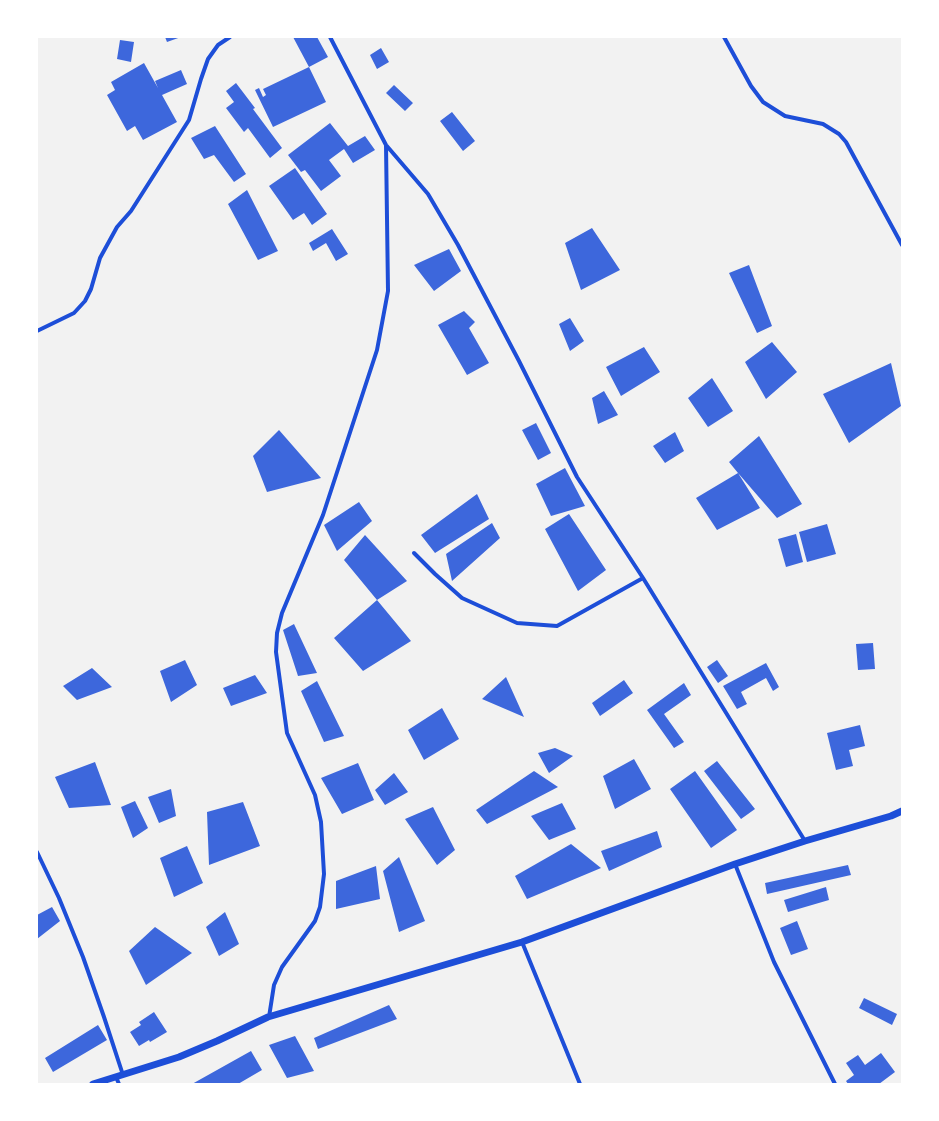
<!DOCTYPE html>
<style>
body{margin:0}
#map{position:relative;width:939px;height:1121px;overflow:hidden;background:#f2f2f2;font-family:"Archivo Narrow",sans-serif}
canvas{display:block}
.frame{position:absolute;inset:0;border:38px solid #fff;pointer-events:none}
</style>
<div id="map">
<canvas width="939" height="1121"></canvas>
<div class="frame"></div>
</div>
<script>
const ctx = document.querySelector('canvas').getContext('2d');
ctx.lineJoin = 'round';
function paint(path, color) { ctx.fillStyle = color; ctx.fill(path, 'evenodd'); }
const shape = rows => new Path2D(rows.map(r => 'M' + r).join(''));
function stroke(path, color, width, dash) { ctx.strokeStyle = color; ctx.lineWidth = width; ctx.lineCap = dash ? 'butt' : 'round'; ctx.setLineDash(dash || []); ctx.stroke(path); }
paint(shape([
 [165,37,181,37,167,42],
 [293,37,317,37,328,57,309,67],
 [120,40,134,42,131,62,117,59],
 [381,48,389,62,377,69,370,55],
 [144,63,158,88,155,81,181,70,187,84,162,95,177,122,143,140,135,126,127,131,107,95,115,90,111,82],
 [309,67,326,102,273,127,255,90,259,88,263,97,266,95,263,89],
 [236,83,255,108,253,109,282,148,270,158,248,128,244,132,226,108,234,102,226,91],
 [394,85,413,103,405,111,386,93],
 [452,112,475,141,463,151,440,121],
 [330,123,348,146,365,136,375,150,353,163,344,149,329,160,341,176,321,191,305,170,301,172,288,155],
 [215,126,246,174,234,182,214,155,204,159,191,138],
 [295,168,327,214,312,225,304,213,293,220,269,186],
 [247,190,278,251,258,260,228,204],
 [592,228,620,270,581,290,565,243],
 [332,229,348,254,336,261,326,243,313,251,309,243],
 [449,249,461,271,434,291,414,265],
 [749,265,772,326,757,333,729,273],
 [464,311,475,322,469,328,489,363,467,375,438,325],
 [570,318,584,341,570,351,559,324],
 [772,342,797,372,766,399,745,362],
 [644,347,660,372,621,396,606,367],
 [891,363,901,406,849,443,823,394],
 [712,378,733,411,708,427,688,398],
 [604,391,618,415,598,424,592,398],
 [536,423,551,453,538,460,522,430],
 [279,430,321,478,267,492,253,456],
 [675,432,684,451,665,463,653,446],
 [759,436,802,504,777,518,738,473,760,508,717,530,696,498,738,473,729,462],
 [565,468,585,506,551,516,536,484],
 [477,494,489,519,435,553,421,535],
 [359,502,372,521,337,551,324,525],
 [569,514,606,570,578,591,545,529],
 [492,523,500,538,452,581,446,554],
 [827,524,836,554,807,562,799,532],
 [796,534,803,562,786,567,778,539],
 [365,535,407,581,377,600,411,641,363,671,334,638,377,600,344,560],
 [294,624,317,673,298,676,283,630],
 [873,643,875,669,858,670,856,644],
 [185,660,197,685,171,702,160,671],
 [717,660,728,676,718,683,707,667],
 [766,663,779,687,773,691,766,678,741,692,747,704,737,709,723,686],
 [92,668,112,687,77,700,63,686],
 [255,675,267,693,231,706,223,688],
 [506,677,524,717,482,699],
 [624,680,633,693,600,716,592,703],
 [317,681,344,736,324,742,301,691],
 [684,683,691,695,664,714,684,742,674,748,647,710],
 [442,708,459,739,424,760,408,730],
 [860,725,865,746,849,750,853,766,836,770,827,733],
 [555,748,573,756,549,773,538,753],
 [634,759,651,789,615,809,603,776],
 [717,761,755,809,741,819,704,771],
 [95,762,111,805,69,808,55,777],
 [358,763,374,800,342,814,321,778],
 [534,771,558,787,487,824,476,810],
 [695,771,737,830,711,848,670,789],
 [394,773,408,792,385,805,375,790],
 [171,789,176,816,159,823,148,797],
 [135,801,148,828,133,838,121,807],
 [243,802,260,846,209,865,207,812],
 [562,803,576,829,549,840,531,816],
 [433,807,455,850,437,865,405,819],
 [657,831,662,847,609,871,601,851],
 [571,844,601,868,527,899,515,876],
 [187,846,203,883,174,897,160,858],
 [399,857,425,921,399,932,383,871],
 [848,865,851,875,767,894,765,883],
 [376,866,380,899,336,909,336,881],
 [826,887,829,900,788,912,784,900],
 [52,907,60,921,37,939,37,915],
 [225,912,239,944,219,956,206,927],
 [797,921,808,949,791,955,780,928],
 [155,927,192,953,146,985,129,951],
 [864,998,897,1014,892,1025,859,1008],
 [389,1005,397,1019,318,1049,314,1038],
 [154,1012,167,1032,150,1042,149,1040,139,1046,130,1032,141,1025,139,1022],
 [98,1025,107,1040,53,1072,45,1058],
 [295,1036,314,1071,287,1078,269,1045],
 [251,1051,262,1070,238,1084,192,1084],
 [881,1053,895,1072,879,1084,848,1084,846,1081,854,1075,846,1063,858,1055,865,1065]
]), '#3d67dc');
stroke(shape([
 [330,37,386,145,428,194,458,245,519,361,577,477,643,578,805,841],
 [724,37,751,86,763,102,785,116,823,124,839,134,846,142,902,245],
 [37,331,74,313,85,301,91,289,100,258,117,227,131,211,189,120,201,79,208,59,218,45,230,37],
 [414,553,435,574,462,598,517,623,557,626,643,578],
 [37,852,59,898,83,957,104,1017,123,1075],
 [735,864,774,962,835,1084],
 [522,942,580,1084],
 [269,1017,274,985,282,967,315,921,320,907,324,874,321,822,315,795,287,733,276,652,277,633,282,613,323,515,377,350,388,291,386,145],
 [116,1077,119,1084]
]), '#1d4ed8', 4);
stroke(shape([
 [93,1084,179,1057,217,1041,268,1017,522,942,735,864,805,841,891,816,902,811]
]), '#1d4ed8', 7);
</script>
